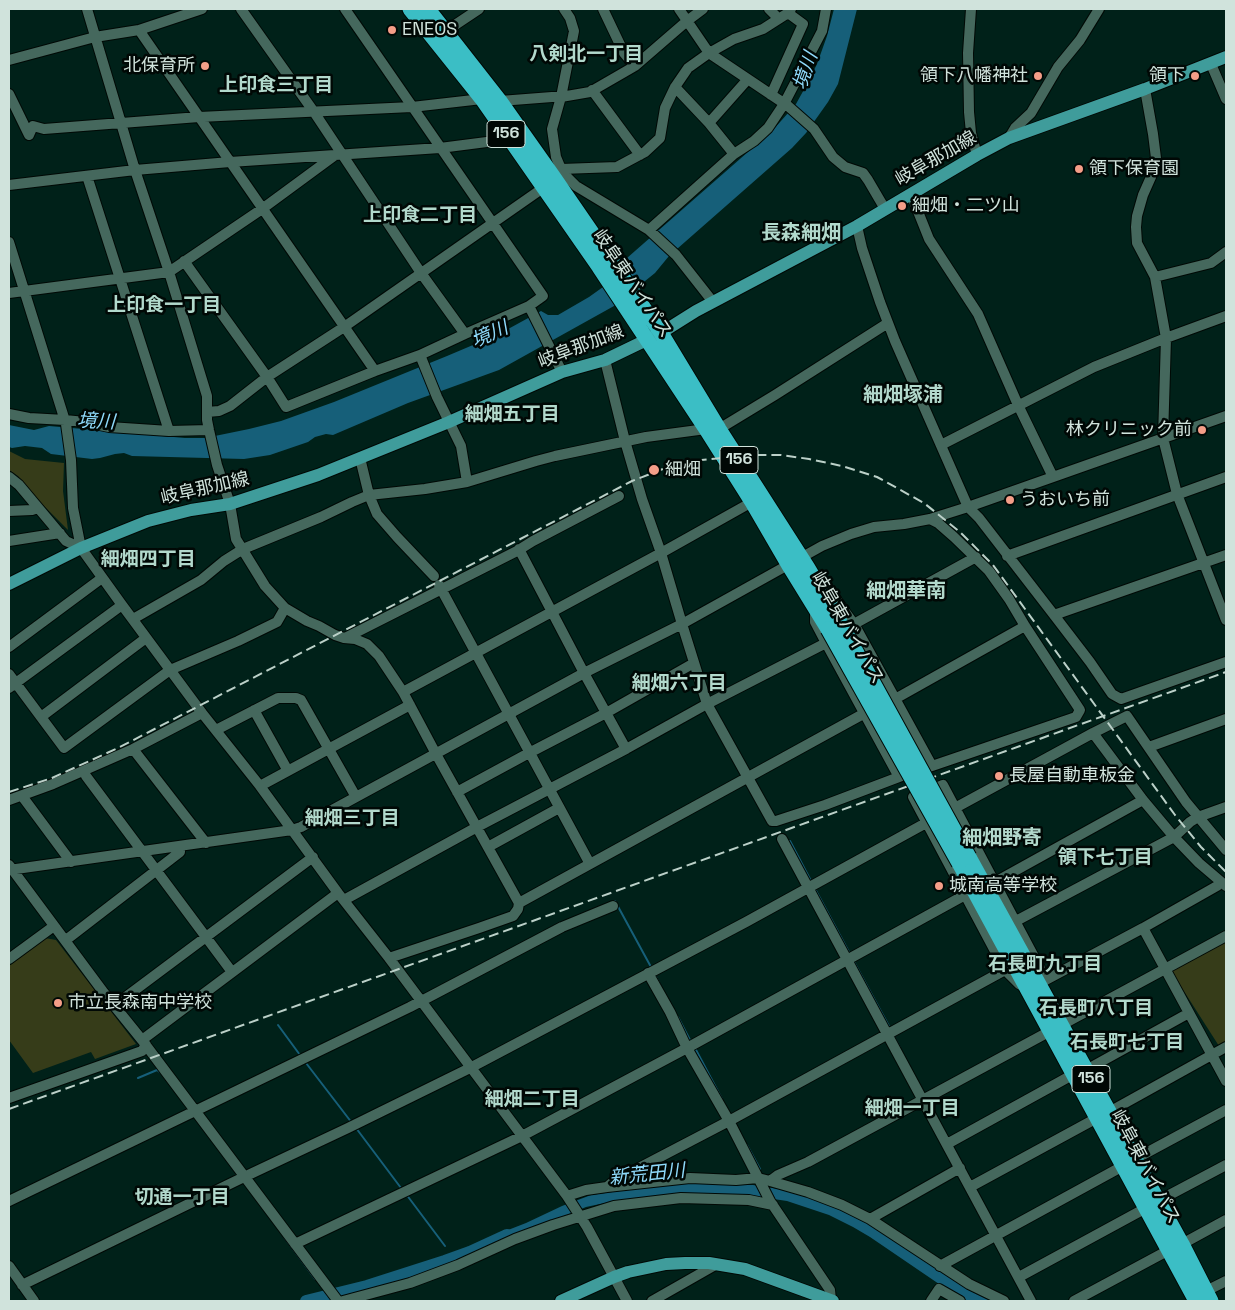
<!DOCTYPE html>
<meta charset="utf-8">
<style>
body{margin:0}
#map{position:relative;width:1235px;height:1310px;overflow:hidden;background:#002119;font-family:"Space Grotesk",sans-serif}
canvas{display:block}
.frame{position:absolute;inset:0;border:10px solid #d0e3dc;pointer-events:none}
</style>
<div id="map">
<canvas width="1235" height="1310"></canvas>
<div class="frame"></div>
</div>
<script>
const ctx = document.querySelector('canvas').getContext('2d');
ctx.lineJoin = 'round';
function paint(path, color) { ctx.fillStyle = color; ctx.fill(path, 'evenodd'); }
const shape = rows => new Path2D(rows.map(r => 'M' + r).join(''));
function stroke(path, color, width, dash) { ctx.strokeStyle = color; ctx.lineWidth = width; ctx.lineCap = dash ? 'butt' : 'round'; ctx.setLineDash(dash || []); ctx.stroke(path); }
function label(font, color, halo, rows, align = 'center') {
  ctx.font = font + ' "Space Grotesk","Noto Sans JP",sans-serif'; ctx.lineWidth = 5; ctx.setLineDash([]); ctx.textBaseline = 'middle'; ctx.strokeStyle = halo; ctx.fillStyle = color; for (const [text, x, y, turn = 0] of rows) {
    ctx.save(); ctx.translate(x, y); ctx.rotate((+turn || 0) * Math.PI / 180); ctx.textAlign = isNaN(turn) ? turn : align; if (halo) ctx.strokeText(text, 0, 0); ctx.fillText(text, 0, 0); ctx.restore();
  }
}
paint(shape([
 [9,451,25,459,64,463,63,491,68,530,43,505,18,476,9,470],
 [45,938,56,940,136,1044,95,1059,91,1052,33,1073,9,1040,9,966],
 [1226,942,1226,1042,1219,1046,1171,971]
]), '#363c19');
paint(shape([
 [834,9,857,9,838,84,828,102,806,133,792,148,669,256,655,273,614,306,499,370,408,403,333,435,326,434,315,437,308,442,270,455,244,459,132,456,124,453,115,454,100,458,92,459,51,454,42,448,25,446,12,448,9,447,9,425,34,430,49,426,185,438,205,438,249,429,281,421,334,402,447,356,499,334,541,311,548,315,558,315,589,297,603,287,627,258,773,130,796,104,807,84,817,64,827,36],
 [689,1183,753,1185,779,1189,826,1202,865,1221,947,1276,969,1289,994,1301,968,1301,966,1300,939,1284,870,1237,853,1227,829,1215,787,1201,760,1197,738,1195,665,1195,600,1204,586,1207,494,1245,490,1237,526,1223,562,1206,591,1195,648,1187]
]), '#165f79');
stroke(shape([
 [790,841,811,881],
 [814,887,850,954],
 [615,901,651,967],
 [853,960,890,1028],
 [654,973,661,987],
 [678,1017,691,1042],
 [278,1025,300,1055],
 [893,1035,900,1048],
 [695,1048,722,1099],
 [306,1063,352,1123],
 [138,1078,157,1070,161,1073],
 [356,1128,401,1188],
 [747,1145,760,1169],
 [406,1194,445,1246],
 [284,1237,315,1279]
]), '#165f79', 2);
stroke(shape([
 [306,1301,367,1286,445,1261,470,1252,507,1235]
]), '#165f79', 12);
const minor = shape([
 [87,9,135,170,169,272,207,396,207,420,209,430,217,465,230,504,236,539,265,586,285,608,307,621,319,626,335,635,344,638,355,639,367,644,379,656,403,692,436,754,519,903,518,909,513,916,479,928,389,958],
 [241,9,314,112,421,273,465,334],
 [564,9,570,18,574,31,561,97,552,129,556,157,561,169,568,178,576,186,649,230,676,255,713,302],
 [603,9,624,53,635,66],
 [679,9,709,53,788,106,814,129,833,157,845,167,863,173,868,180,885,209],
 [769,9,779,19],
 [971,9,968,53,969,112,971,133,977,155],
 [139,30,375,371,420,355,465,334,529,306,543,296,345,9],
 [446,31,479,9],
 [9,60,95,37,139,30,202,9],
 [1211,64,1226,99],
 [675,87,709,123,734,154],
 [1145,89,1153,134,1156,158,1151,177,1143,195,1137,216,1136,227,1137,243,1155,277,1166,338,1163,438,1177,494,1226,620],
 [592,90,640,155],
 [9,94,29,135],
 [771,95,803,24,788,13],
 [500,101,552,97,561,97,590,92,635,66,687,21,703,9],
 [709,123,748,79],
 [29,135,33,126,44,129,199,117,412,107,482,99],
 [1009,138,1015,128,1031,113,1058,67,1080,40,1099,9],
 [557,172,561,169,617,167,645,152,660,138,665,108,675,87,688,68,709,53,734,39,763,29,788,13,791,9],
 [87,176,169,431],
 [9,185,135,170,230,162,440,148,510,139],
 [911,194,929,239,978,314,1018,405,1053,477],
 [857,226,862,248,880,302,895,341,968,507,979,518,1054,615,1090,662,1112,694,1121,699,1226,662],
 [649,230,734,154,754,141,768,128,784,104,822,31,826,9],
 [9,242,66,424,71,460,73,508,81,548,122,605,202,713,260,786,338,893,389,958,567,1196,587,1227,627,1301],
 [184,261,267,377,286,407,375,371],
 [1155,277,1211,263,1226,252],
 [9,293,169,272,262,209,334,156],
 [529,306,562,372],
 [420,355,437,397,461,446,467,482],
 [605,360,625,441,642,499,661,553,682,624,707,704,772,821,776,821,825,805,899,777],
 [207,412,219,411,230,406,267,377,344,327,543,188],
 [9,414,29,418,65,420,85,422,109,427,169,431,209,430],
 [719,429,775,395,888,323],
 [941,445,1094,367,1166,338,1226,316],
 [360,458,369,495,377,514,397,537,434,576],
 [9,477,19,485,66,541,81,548],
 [9,511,32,510,38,508],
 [930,519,938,523,954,537,989,571,1009,599,1025,626,1080,710,1076,717,932,766],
 [9,541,60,533],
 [519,549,584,673,626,749],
 [1007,556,1226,477],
 [439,585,590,864],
 [815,615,815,622,826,643,899,777,932,766,854,624,826,586],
 [1054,615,1226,555],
 [133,619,201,580,224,561,243,549,321,517,352,502,369,495,425,489,467,482,536,461,555,456,646,437,706,429],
 [854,624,976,557],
 [345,638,517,551,533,541,619,496],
 [9,647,102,578],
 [9,674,64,748,170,670,238,641,277,622,285,608],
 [9,688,122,605],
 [403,692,661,553,752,502],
 [895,699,1025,626],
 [254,710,288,771],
 [41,717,146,638],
 [216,730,278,698,296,698,301,700,356,797],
 [1093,733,1127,716,1186,802,1226,850],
 [1149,747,1226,719],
 [133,749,206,843],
 [84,771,86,776,232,972],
 [260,786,410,705],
 [457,792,529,753,606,713,694,663],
 [22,796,71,862],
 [9,800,53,784,133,749,202,713],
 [955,808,1093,733,1143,800,1174,837,1199,863,1226,886],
 [782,839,1031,1301],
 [488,847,559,808],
 [9,865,104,993,142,1040,338,1301],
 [9,870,292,830,301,827,584,673,682,624,822,546,851,534,874,527,904,524,930,519,968,507,1226,416],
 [995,882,1143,800],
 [344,900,477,827,626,749,707,704,826,643],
 [519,903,865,713],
 [1016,921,1174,837,1190,822,1198,817,1226,807],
 [1143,928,1226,1081],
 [66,940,180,852,180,847],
 [9,959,54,926],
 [648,973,670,1012,687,1048,729,1121,770,1201,830,1290,831,1300,828,1301],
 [1038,984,1143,928,1217,886,1221,882],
 [1023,986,1019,984,1005,970,913,797,943,785,1040,968,1039,982],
 [115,1005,313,857],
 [142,1040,338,893],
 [1086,1070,1189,1013],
 [9,1098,142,1051,146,1045],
 [1109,1112,1226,1047],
 [947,1144,1074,1074],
 [1135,1159,1226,1110],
 [770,1181,808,1192,842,1205,870,1219,969,1284,1004,1301],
 [607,1187,690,1178,736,1180,758,1178,770,1181,778,1175,808,1162,1226,936],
 [970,1187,1097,1118],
 [567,1196,586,1190,607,1187,614,1181,729,1121,1005,970],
 [9,1201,410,1007,562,927,613,906],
 [1158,1201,1226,1165],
 [870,1219,960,1168],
 [295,1244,522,1136,687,1048,965,895],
 [1182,1244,1226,1220],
 [9,1266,34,1301],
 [940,1266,1123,1166],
 [1019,1277,1146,1208],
 [22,1285,244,1177,348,1128,470,1068,746,922,926,823],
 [1206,1291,1226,1281],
 [343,1301,410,1283,458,1265,515,1239,553,1225,614,1206,681,1198,749,1200,773,1205],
 [652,1301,717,1264],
 [931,1301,939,1289,960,1301],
 [1074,1301,1169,1250]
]);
const major = shape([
 [9,584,81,548,148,521,191,510,230,504,318,475,449,422,562,372,605,360,661,333,696,311,857,226,977,155,1009,138,1145,89,1226,57],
 [561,1301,614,1277,628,1272,666,1264,685,1263,709,1263,745,1269,833,1301]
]);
const highway = shape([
 [410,9,482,99,599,267,706,429,752,502,788,564,828,629],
 [428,9,500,101,553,176,661,333,719,429,808,568,841,624],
 [969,857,1182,1244,1211,1301],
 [959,863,1196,1301]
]);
stroke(minor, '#000905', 12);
stroke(major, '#000905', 14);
stroke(highway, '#000905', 17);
stroke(minor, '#45685d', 10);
stroke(major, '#3f9c9b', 12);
stroke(highway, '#3bbec5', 15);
stroke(shape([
 [9,792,52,778,118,748,632,481,668,467,691,461,752,455,781,455,809,459,842,466,877,477,924,503,960,532,993,565,1175,815,1201,847,1226,872],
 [9,1109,1226,672]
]), '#bbd0c8', 2, [10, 5]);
const highwayBridge = shape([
 [841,624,969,857],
 [828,629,959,863]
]);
stroke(highwayBridge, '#000905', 17, []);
stroke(highwayBridge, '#3bbec5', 15);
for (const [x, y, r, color] of [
 [392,30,5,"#f49e88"],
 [205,66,5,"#f49e88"],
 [1038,76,5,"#f49e88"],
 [1195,76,5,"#f49e88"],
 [1079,169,5,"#f49e88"],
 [902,206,5,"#f49e88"],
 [1202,430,5,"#f49e88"],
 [654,470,6,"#f49e88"],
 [1010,500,5,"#f49e88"],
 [999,776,5,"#f49e88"],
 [939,886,5,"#f49e88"],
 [58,1003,5,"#f49e88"]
]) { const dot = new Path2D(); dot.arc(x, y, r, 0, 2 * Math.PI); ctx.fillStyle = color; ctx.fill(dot); stroke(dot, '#000805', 2); }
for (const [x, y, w] of [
 [506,134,38],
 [739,460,38],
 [1091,1079,38]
]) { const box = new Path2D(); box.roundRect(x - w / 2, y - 13.5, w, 27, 4); ctx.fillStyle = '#000805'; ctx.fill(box); stroke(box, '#d0e3dc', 1); }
label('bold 16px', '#d0e3dc', null, [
 ["156",506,134],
 ["156",739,460],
 ["156",1091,1079]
]);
label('18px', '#d0e3dc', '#000805', [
 ["ENEOS",402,30],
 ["北保育所",195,66,"right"],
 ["領下八幡神社",1028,76,"right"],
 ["領下",1185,76,"right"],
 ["領下保育園",1089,169],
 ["細畑・二ツ山",912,206],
 ["林クリニック前",1192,430,"right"],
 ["細畑",665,470],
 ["うおいち前",1020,500],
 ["長屋自動車板金",1009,776],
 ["城南高等学校",949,886],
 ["市立長森南中学校",68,1003]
], 'left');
label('18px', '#d0e3dc', '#000805', [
 ["岐阜那加線",936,159,-30],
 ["岐阜東バイパス",632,284,56],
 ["岐阜那加線",581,347,-21],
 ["岐阜那加線",205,489,-13],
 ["岐阜東バイパス",847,628,60],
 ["岐阜東バイパス",1145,1167,62]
]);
label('bold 19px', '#b2d9cc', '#000805', [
 ["八剣北一丁目",586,55],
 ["上印食三丁目",276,86],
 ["上印食二丁目",420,216],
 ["上印食一丁目",164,306],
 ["細畑五丁目",512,415],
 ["細畑四丁目",148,560],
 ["細畑六丁目",679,684],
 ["細畑三丁目",352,819],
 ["領下七丁目",1105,858],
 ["石長町九丁目",1045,965],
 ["石長町八丁目",1096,1009],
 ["石長町七丁目",1127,1043],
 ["細畑二丁目",532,1100],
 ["細畑一丁目",912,1109],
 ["切通一丁目",182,1198]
]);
label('italic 19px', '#8ed9fa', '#000805', [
 ["境川",806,71,-71],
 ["境川",490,335,-24],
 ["境川",96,422,3],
 ["新荒田川",647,1175,-6]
]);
label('bold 20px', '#b2d9cc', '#000805', [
 ["長森細畑",801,234],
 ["細畑塚浦",903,396],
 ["細畑華南",906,592],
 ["細畑野寄",1002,839]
]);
</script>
